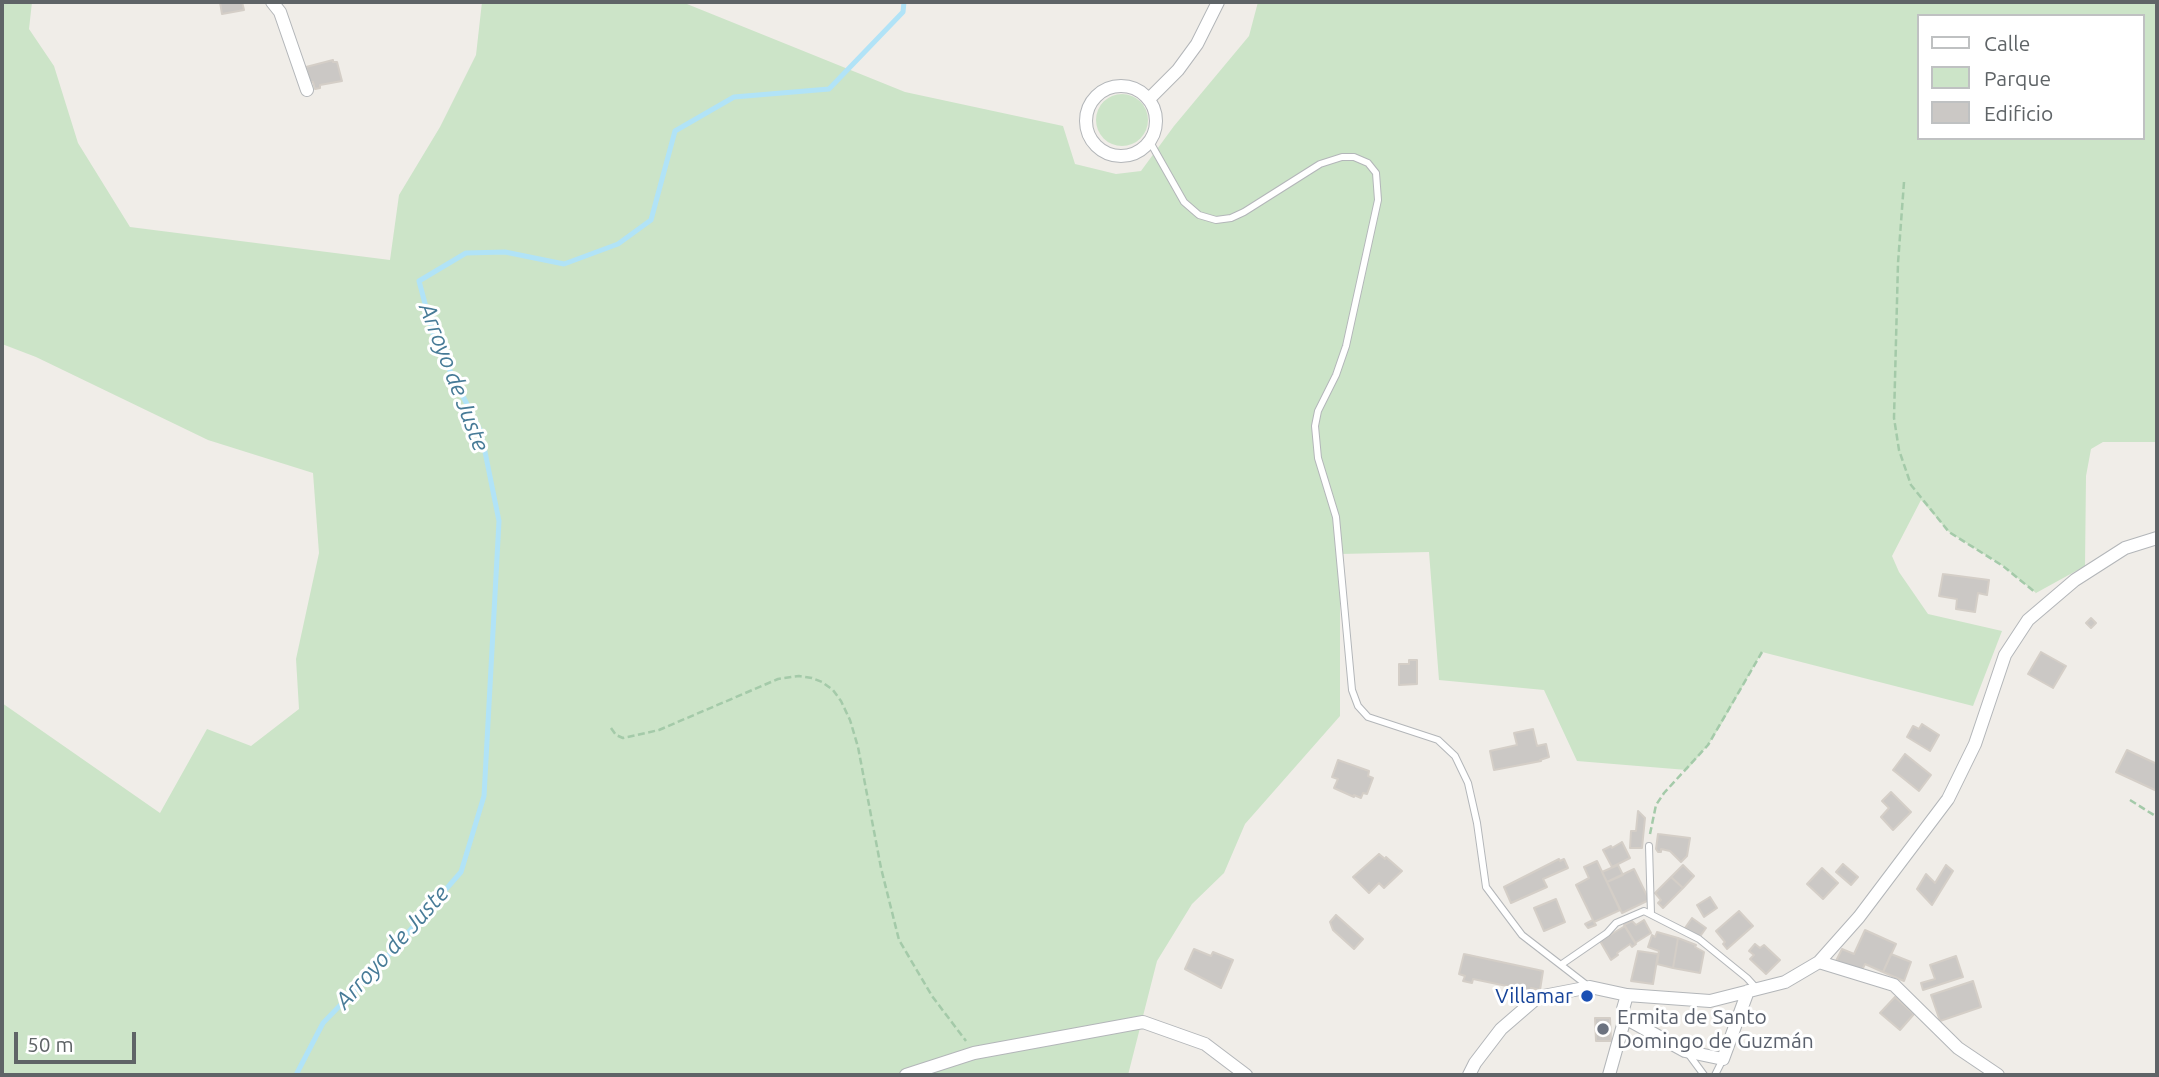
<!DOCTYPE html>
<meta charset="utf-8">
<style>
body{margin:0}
#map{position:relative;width:2159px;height:1077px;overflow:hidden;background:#f0ede8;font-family:Ubuntu,sans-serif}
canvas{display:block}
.frame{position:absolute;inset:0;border:4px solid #5f6467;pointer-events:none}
.legend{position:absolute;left:1917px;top:14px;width:228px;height:126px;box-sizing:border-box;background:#fff;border:2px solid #bfc1c2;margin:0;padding:9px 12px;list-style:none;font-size:21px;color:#5f6467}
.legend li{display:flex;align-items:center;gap:14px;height:35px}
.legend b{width:35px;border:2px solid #bfc1c2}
.scale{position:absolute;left:14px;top:1032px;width:122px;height:32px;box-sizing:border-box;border:4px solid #5f6467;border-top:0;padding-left:9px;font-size:21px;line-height:24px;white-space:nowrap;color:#5f6467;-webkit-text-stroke:5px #fff;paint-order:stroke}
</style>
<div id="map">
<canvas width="2159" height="1077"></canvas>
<div class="frame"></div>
<ul class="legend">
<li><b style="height:9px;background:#fff"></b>Calle</li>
<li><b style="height:19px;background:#cce4c8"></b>Parque</li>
<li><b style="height:19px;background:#cbc8c5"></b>Edificio</li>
</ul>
<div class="scale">50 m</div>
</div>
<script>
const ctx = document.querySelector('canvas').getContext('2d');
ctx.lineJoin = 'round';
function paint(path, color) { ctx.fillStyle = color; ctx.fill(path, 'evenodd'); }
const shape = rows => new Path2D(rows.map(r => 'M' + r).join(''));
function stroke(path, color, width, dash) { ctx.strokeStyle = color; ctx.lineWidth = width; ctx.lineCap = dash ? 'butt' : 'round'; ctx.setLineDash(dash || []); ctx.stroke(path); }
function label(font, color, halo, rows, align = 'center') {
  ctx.font = font + ' Ubuntu,sans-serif'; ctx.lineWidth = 6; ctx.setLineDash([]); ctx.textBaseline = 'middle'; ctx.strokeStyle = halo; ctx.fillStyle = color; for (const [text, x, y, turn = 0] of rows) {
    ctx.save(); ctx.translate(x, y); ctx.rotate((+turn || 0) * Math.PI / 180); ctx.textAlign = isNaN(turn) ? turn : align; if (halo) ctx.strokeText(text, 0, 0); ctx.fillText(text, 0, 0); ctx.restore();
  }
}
paint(shape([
 [2,2,32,2,29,29,54,66,78,143,130,227,390,260,399,195,440,127,476,55,482,2,682,2,905,92,1063,126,1075,164,1116,174,1141,171,1174,126,1249,36,1258,2,2157,2,2157,442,2103,442,2091,449,2086,476,2085,566,2036,593,2003,566,1949,532,1921,500,1892,556,1899,572,1928,614,2002,631,1973,706,1762,652,1721,725,1708,745,1687,770,1577,761,1544,690,1439,680,1429,552,1340,554,1340,716,1245,824,1224,873,1192,904,1157,961,1128,1075,2,1075,2,703,160,813,207,729,251,746,299,709,296,659,319,553,313,473,208,440,36,357,2,344],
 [1919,16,2143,16,2143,138,1919,138],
 '1096 120a26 26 0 1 1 52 0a26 26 0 1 1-52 0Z'
]), '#cce4c8');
stroke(shape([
 [296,1075,323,1023,385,959,461,872,484,796,499,521,481,432,435,341,419,281,466,253,505,252,564,264,618,244,651,220,675,131,734,97,829,89,903,12,904,2]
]), '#b1e3f7', 5);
const building = shape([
 [220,2,242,2,244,10,222,14,220,2],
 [333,60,333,62,337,62,342,81,320,85,320,88,315,89,313,82,309,82,306,67,333,60],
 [1943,574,1989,580,1987,595,1978,593,1975,612,1956,609,1957,599,1939,596,1943,574],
 [2091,618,2096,623,2091,628,2086,623,2091,618],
 [2041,652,2066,666,2053,688,2028,674,2041,652],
 [1409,660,1417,660,1417,684,1399,685,1399,664,1409,664,1409,660],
 [1922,724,1939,735,1930,751,1907,737,1913,726,1919,729,1922,724],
 [1533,729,1537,746,1546,744,1549,757,1540,760,1541,761,1494,770,1490,751,1517,745,1514,733,1533,729],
 [2127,750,2157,764,2157,791,2116,772,2127,750],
 [1905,754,1931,775,1919,791,1893,770,1905,754],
 [1338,760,1369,771,1368,776,1373,778,1367,794,1363,793,1361,798,1354,795,1354,797,1334,788,1338,779,1332,777,1338,760],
 [1891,792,1911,812,1893,830,1881,817,1889,808,1882,801,1891,792],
 [1638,811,1645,818,1642,848,1630,848,1631,831,1636,831,1638,811],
 [1658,834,1690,838,1687,856,1681,862,1670,851,1661,849,1661,852,1658,852,1656,849,1658,834],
 [1622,842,1630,858,1612,867,1603,850,1611,846,1612,848,1622,842],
 [1379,854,1385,859,1386,857,1402,871,1384,888,1379,883,1369,893,1353,877,1379,854],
 [1559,859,1560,861,1564,859,1568,868,1543,879,1547,887,1511,903,1504,887,1559,859],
 [1597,861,1620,910,1594,922,1596,925,1588,928,1585,924,1593,920,1576,885,1589,878,1584,867,1597,861],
 [1843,864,1858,877,1851,885,1836,872,1843,864],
 [1618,865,1623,875,1607,882,1602,872,1618,865],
 [1683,865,1694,876,1683,888,1671,877,1683,865],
 [1946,865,1953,871,1932,905,1917,889,1926,874,1935,883,1946,865],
 [1822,868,1838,883,1823,899,1807,884,1822,868],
 [1634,869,1649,900,1622,913,1607,882,1634,869],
 [1671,877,1683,888,1663,908,1658,903,1661,900,1655,893,1671,877],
 [1710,897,1717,908,1704,917,1697,905,1710,897],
 [1556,899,1565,922,1544,931,1534,908,1556,899],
 [1739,911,1753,926,1727,949,1723,944,1725,942,1716,931,1739,911],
 [1336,915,1363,939,1354,949,1333,930,1330,922,1336,915],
 [1692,918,1706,928,1699,938,1685,928,1692,918],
 [1644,920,1651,933,1635,943,1624,925,1632,921,1636,925,1644,920],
 [1625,926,1636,944,1632,947,1630,944,1617,953,1618,955,1611,960,1600,941,1625,926],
 [1865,930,1896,944,1883,972,1865,964,1861,972,1836,961,1842,949,1854,954,1865,930],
 [1657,932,1678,938,1673,968,1657,964,1659,951,1648,947,1652,935,1655,937,1657,932],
 [1678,938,1696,945,1695,947,1704,952,1700,973,1673,968,1678,938],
 [1755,944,1760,948,1764,945,1780,960,1766,974,1750,959,1754,955,1749,951,1755,944],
 [1194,949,1211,956,1213,952,1233,960,1221,988,1185,969,1194,949],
 [1638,951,1658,954,1653,984,1631,981,1638,951],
 [1464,954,1543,971,1540,990,1531,988,1531,991,1473,979,1472,983,1463,981,1465,976,1459,974,1464,954],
 [1891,954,1911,962,1904,981,1883,972,1891,954],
 [1956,956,1963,977,1923,990,1921,983,1935,979,1930,965,1956,956],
 [1973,981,1981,1007,1940,1021,1931,995,1973,981],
 [1895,997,1914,1014,1900,1030,1880,1013,1895,997],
 [1595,1018,1610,1018,1611,1041,1596,1041,1595,1018]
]);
paint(building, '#cbc8c5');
stroke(building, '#d4cec7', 2);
const service = shape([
 [1150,142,1184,202,1199,215,1216,220,1231,218,1244,212,1320,164,1342,157,1354,157,1368,163,1376,173,1378,200,1346,346,1336,375,1318,411,1315,426,1318,458,1336,517,1352,690,1358,706,1368,717,1438,740,1455,756,1468,783,1477,823,1486,887,1522,935,1588,986],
 [1649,846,1651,914],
 [1562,964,1607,933,1616,923,1644,911,1699,939,1747,978,1757,989],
 [1687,1052,1704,1075],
 [1715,1075,1723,1059]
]);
const minor = shape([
 [272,2,280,12,307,90],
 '1086 121a35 35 0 1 1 70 0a35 35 0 1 1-70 0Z',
 [1149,99,1178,70,1197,44,1218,2],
 [1819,962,1894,985,1958,1048,1998,1075],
 [1627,995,1623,1009,1625,1018,1685,1051,1723,1059,1748,991],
 [906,1075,974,1053,1143,1022,1205,1044,1246,1075],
 [1469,1075,1475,1063,1501,1029,1538,997,1590,987,1627,995,1710,1001,1785,982,1819,962,1859,917,1948,799,1975,744,2005,655,2028,620,2075,580,2125,548,2157,538],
 [1609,1075,1625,1018]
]);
stroke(service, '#b3b6b9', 8);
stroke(minor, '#b3b6b9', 14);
stroke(shape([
 [1904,182,1898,263,1894,418,1899,450,1911,485,1949,532,2003,566,2036,593],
 [611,728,616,735,623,738,659,730,778,679,799,676,812,678,822,682,833,690,841,701,850,720,858,747,881,868,899,940,932,996,966,1041],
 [2130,800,2157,817],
 [1650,834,1656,805,1664,793,1708,745,1762,652]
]), '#a4caa9', 2.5, [7, 3.5]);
stroke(service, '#fff', 6);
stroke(minor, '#fff', 12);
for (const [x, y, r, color] of [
 [1587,996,7,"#1a4fb4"],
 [1603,1029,7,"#6b7280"]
]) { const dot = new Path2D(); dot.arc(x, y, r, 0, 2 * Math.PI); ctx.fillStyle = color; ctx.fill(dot); stroke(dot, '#fff', 2.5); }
label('21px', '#164399', '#fff', [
 ["Villamar",1573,996]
], 'right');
label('21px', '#5b616d', '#fff', [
 ["Ermita de Santo",1617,1017],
 ["Domingo de Guzmán",1617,1041]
], 'left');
label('italic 23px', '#477b97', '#fff', [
 ["Arroyo de Juste",454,377,69],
 ["Arroyo de Juste",392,947,-48]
]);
</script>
